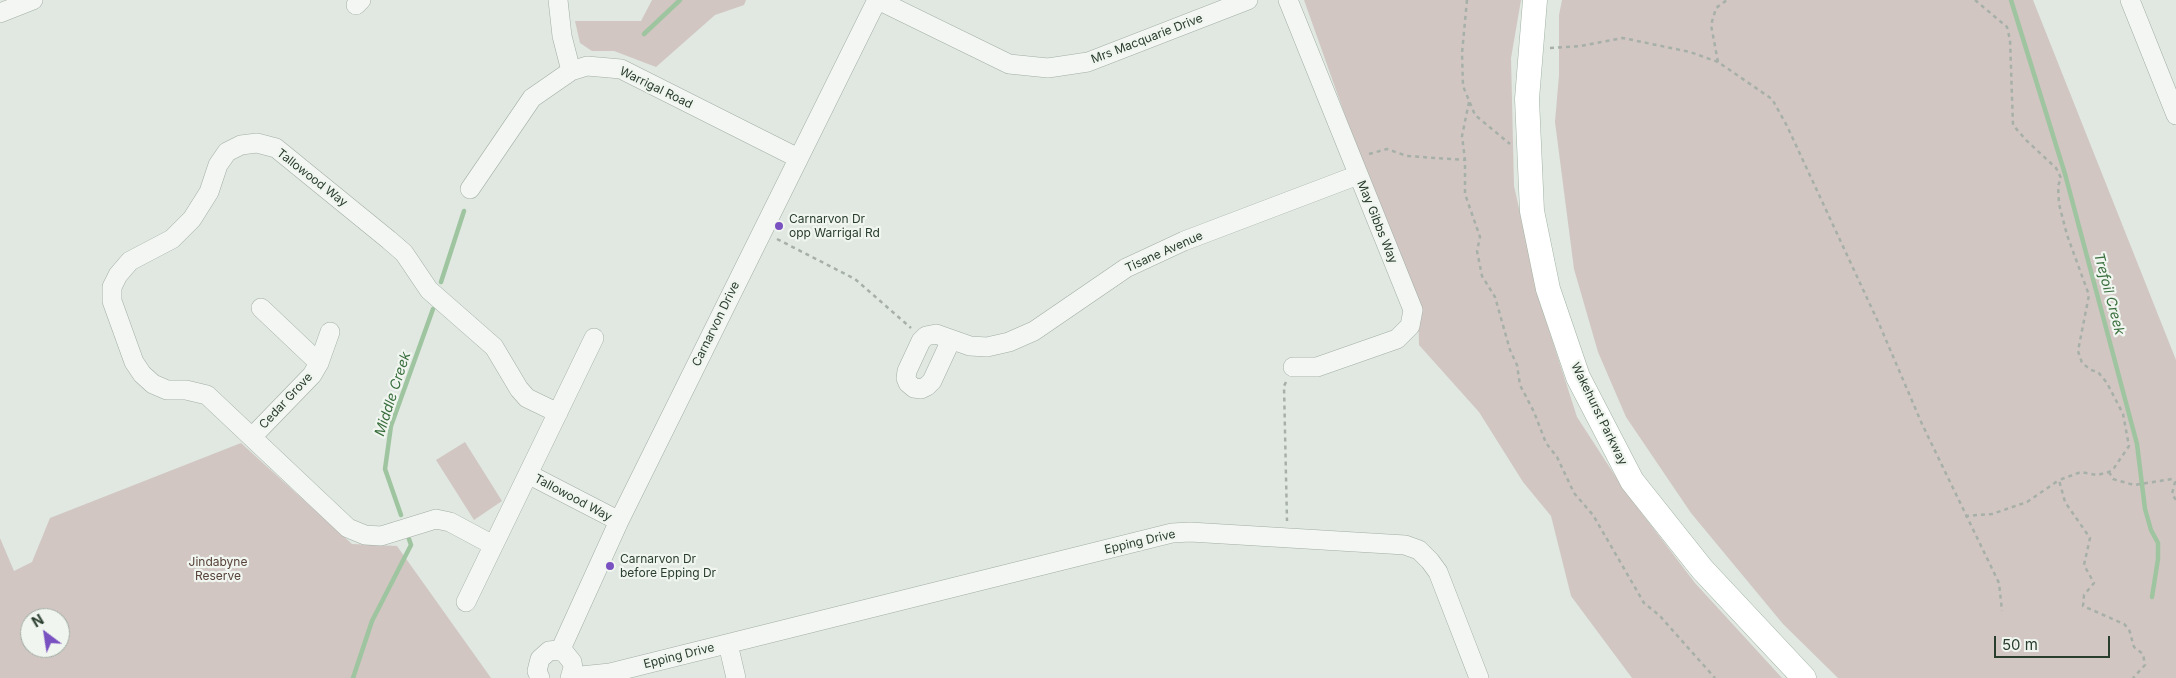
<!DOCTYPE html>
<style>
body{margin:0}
#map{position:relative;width:2176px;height:678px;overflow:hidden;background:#e0e8e1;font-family:Inter,sans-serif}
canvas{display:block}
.north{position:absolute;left:20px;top:608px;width:50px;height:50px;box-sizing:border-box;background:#f0f5f0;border:1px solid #a1aca2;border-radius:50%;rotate:329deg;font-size:14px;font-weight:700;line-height:20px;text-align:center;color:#2a3e2d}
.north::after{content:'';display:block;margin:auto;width:18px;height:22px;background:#7a51c1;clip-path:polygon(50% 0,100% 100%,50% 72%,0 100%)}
.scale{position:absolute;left:1994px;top:636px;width:116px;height:22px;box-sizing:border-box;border:2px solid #2a3e2d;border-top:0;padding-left:6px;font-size:15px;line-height:18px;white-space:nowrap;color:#2a3e2d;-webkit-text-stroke:4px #f0f5f0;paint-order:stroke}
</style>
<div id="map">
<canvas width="2176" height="678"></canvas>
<div class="north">N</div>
<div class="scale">50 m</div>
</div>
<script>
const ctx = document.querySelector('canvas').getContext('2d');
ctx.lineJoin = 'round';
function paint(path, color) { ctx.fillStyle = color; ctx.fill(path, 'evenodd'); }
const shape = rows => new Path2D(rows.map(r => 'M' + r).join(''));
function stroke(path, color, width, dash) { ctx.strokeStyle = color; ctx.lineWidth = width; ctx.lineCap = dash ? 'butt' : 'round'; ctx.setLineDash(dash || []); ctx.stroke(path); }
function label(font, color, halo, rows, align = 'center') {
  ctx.font = font + ' Inter,sans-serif'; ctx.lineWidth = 4.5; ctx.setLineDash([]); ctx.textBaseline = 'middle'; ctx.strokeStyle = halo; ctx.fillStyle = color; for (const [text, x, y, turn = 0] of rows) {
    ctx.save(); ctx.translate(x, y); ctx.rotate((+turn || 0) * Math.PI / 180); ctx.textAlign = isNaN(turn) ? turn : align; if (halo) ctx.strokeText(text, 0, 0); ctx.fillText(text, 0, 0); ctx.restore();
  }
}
paint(shape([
 [652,0,746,0,744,5,715,15,656,67,614,51,592,51,580,43,575,21,641,21],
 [1304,0,1521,0,1511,58,1514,186,1540,302,1577,417,1625,491,1695,583,1782,678,1632,678,1571,596,1551,516,1523,482,1479,412,1419,345,1418,305,1367,177],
 [1562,0,2033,0,2176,360,2176,678,1838,678,1783,624,1691,513,1626,417,1598,352,1574,269,1555,122,1559,75,1559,15],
 [465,442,502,501,474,520,436,460],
 [241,443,352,544,397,546,491,678,0,678,0,538,14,571,32,562,50,518],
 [30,618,60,618,60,648,30,648]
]), '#d1c6c2');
stroke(shape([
 [2011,0,2065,174,2137,444,2145,509,2151,530,2158,543,2158,559,2152,597],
 [644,34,680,0],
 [441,282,464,211],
 [401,515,385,469,391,426,433,309],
 [353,678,372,621,411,545,409,539]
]), '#9fc5a0', 4.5);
const minor = shape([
 [558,0,562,36,571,71],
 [878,0,1009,64,1048,68,1088,62,1248,0],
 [1288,0,1413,310,1410,326,1397,339,1317,367,1293,367],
 [2130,0,2176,115],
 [356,5,361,0],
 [0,13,33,0],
 [470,189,532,98,571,71,587,66,621,69,798,158],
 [261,308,319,363],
 [951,340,932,381,927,386,921,389,914,388,908,383,906,378,907,371,921,341,926,336,936,334,970,346,987,347,1009,342,1034,331,1126,268,1184,241,1358,175],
 [252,437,312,375,319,363,330,332],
 [528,474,619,521],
 [493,545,450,522,436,519,381,536,365,535,348,528,207,395,186,390,167,390,153,384,142,374,134,362,112,301,112,287,118,275,130,261,172,239,192,219,209,192,218,165,227,152,241,145,257,143,276,148,389,240,404,253,429,290,494,347,519,389,527,398,558,413],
 [466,602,594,338],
 [728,644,736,678],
 [560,651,619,521,877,0],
 [571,677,610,673,1172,533,1190,532,1405,545,1419,550,1430,561,1438,572,1479,678],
 [540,678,537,671,540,659,549,651,558,650,564,652,572,662,573,668,570,678]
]);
const major = shape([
 [1535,0,1527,99,1532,211,1548,289,1578,377,1632,481,1702,569,1804,678]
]);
stroke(minor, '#a2aea4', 20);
stroke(major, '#a1b2a3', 25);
stroke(shape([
 [1467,0,1462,53,1463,86,1475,115,1510,144],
 [1975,0,2007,27,2010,40,2013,125,2026,140,2056,168,2061,178,2058,186,2059,204,2067,235,2089,295,2078,351,2082,363,2091,370,2098,372,2107,383,2123,414,2129,446,2114,468,2109,472,2097,475,2081,472,2059,480,2065,502,2090,538,2084,565,2094,583,2084,595,2083,606,2124,624,2129,629,2134,647,2143,654,2145,665,2133,678],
 [1550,48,1580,46,1623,38,1690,52,1718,62,1772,99,1787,126,1880,326,1922,424,1999,583,2002,611],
 [1718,62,1711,25,1716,8,1727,0],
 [1469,102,1462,136,1465,160,1465,194,1480,237,1477,251,1482,276,1495,297,1510,350,1517,365,1520,385,1534,412,1546,443,1557,457,1574,493,1593,515,1644,603,1659,615,1715,678],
 [1369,154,1387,149,1407,156,1465,160],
 [777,239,855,279,911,328],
 [1286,382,1284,386,1287,521],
 [2109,472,2113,479,2134,485,2172,479,2175,482,2172,494,2176,500],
 [1965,516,1992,514,2027,502,2059,480]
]), '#a7b0a8', 2.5, [4, 4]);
stroke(minor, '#f3f6f3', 19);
stroke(major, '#fff', 24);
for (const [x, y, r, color] of [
 [779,226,5,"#7a51c1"],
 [610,566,5,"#7a51c1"]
]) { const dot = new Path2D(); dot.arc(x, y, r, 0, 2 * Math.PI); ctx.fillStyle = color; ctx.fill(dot); stroke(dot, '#f0f5f0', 2); }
label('12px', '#2a3e2d', '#f0f5f0', [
 ["Mrs Macquarie Drive",1147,39,-21],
 ["Warrigal Road",656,88,26],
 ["Tallowood Way",312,178,38],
 ["May Gibbs Way",1377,222,68],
 ["Tisane Avenue",1164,252,-24],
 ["Carnarvon Drive",716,324,-64],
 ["Cedar Grove",286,401,-47],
 ["Wakehurst Parkway",1599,414,64],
 ["Tallowood Way",573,498,28],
 ["Epping Drive",1140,542,-13],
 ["Epping Drive",679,656,-14]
]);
label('12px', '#2a3e2d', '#f0f5f0', [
 ["Carnarvon Dr",789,219],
 ["opp Warrigal Rd",789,233],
 ["Carnarvon Dr",620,559],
 ["before Epping Dr",620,573]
], 'left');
label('12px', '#584339', '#f0f5f0', [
 ["Jindabyne",218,562],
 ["Reserve",218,576]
]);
label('italic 14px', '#386e3c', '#f0f5f0', [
 ["Trefoil Creek",2109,294,75],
 ["Middle Creek",393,394,-72]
]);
</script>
